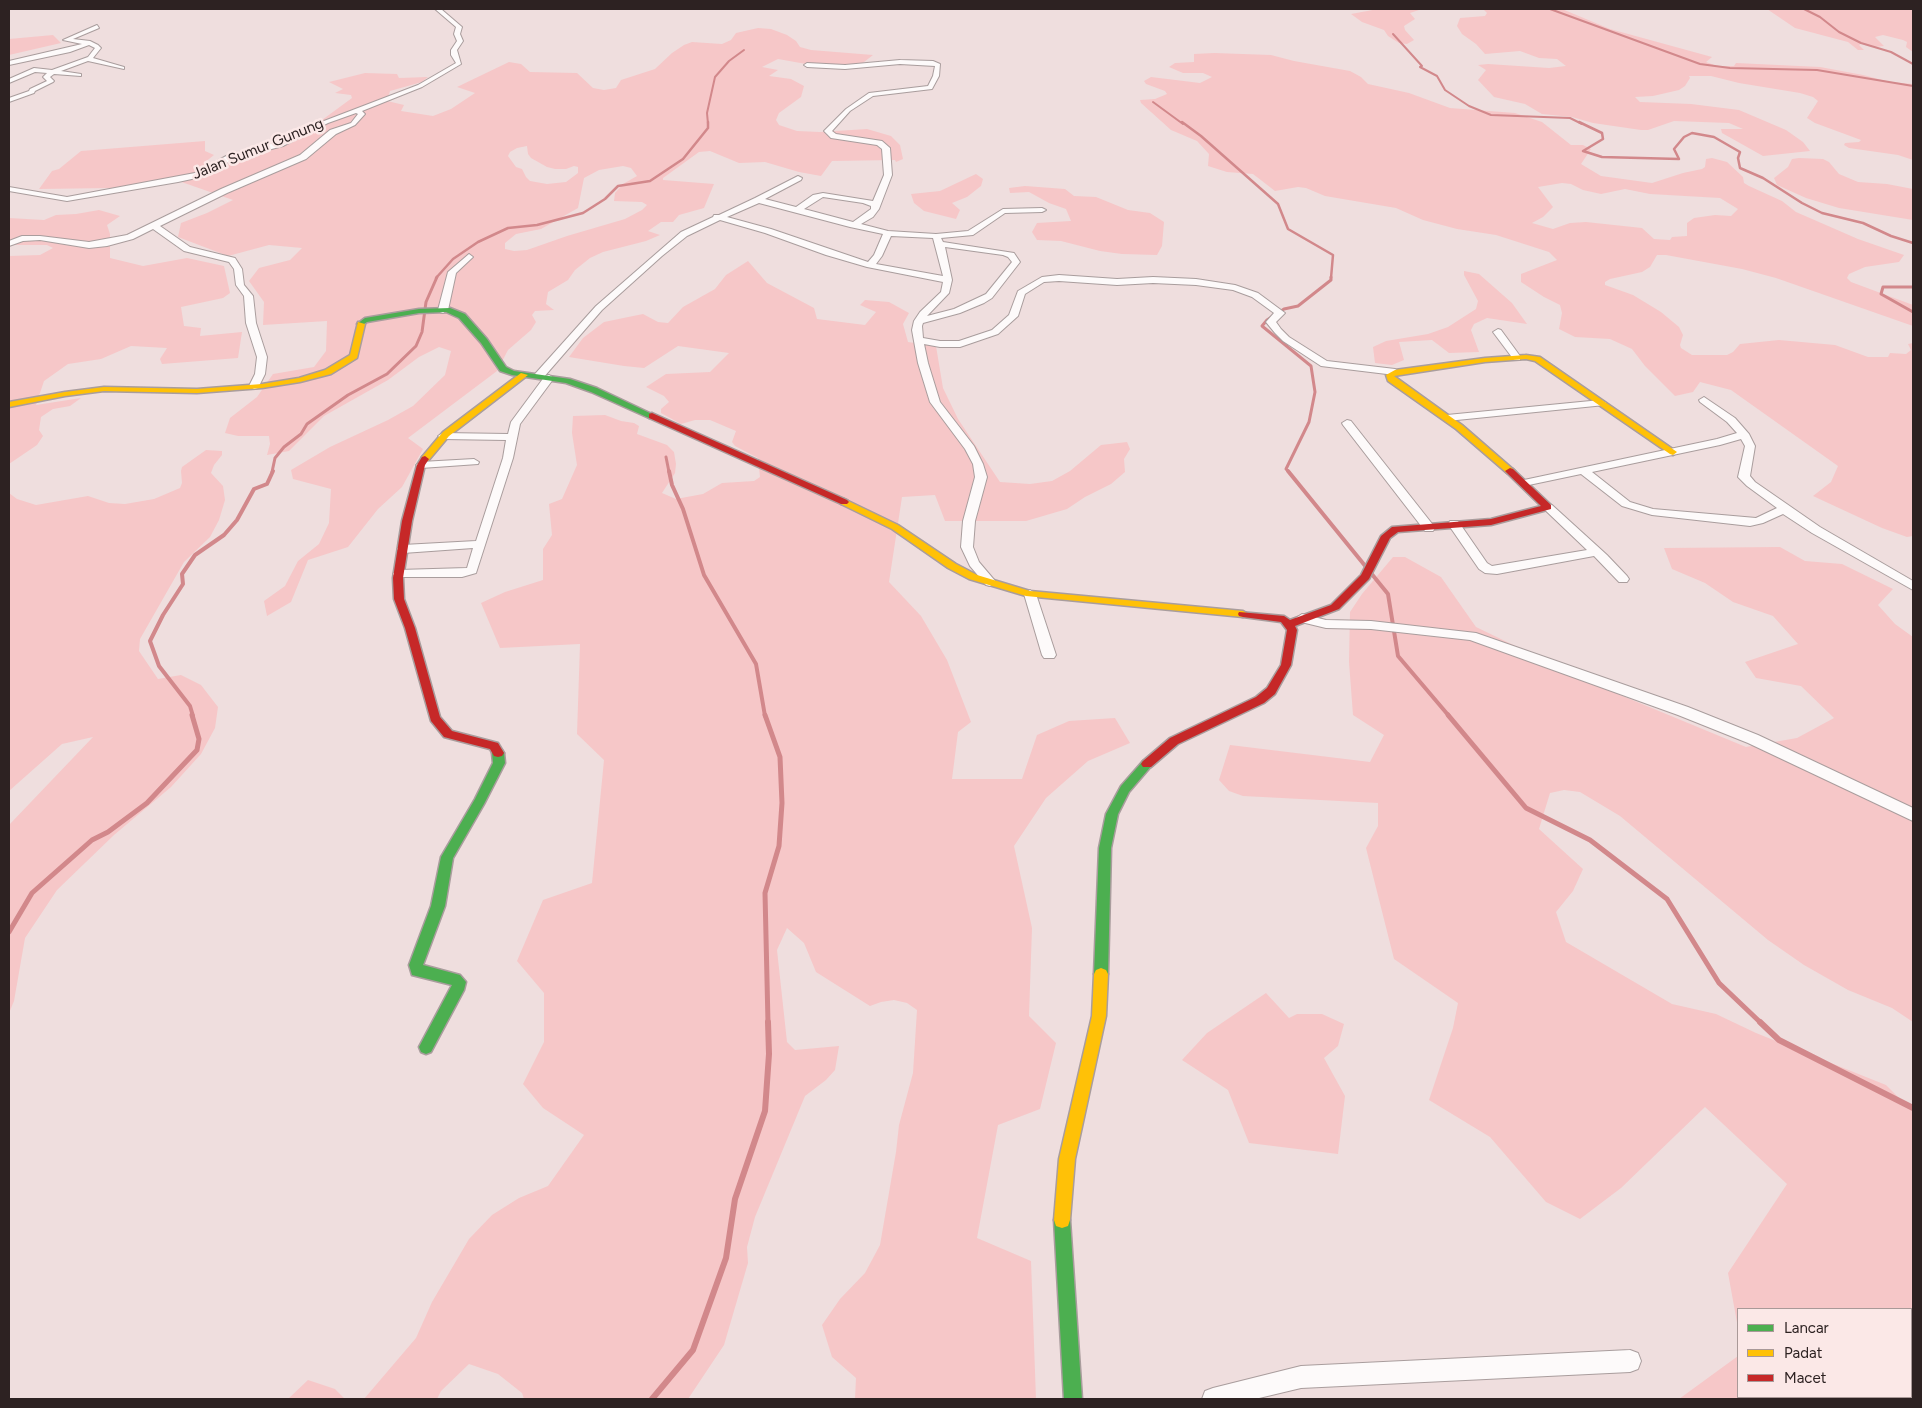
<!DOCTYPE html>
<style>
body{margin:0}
#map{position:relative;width:1922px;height:1408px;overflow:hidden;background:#efdede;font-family:Figtree,sans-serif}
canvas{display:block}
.frame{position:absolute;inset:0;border:10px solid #2d2222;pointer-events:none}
.legend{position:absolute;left:1737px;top:1308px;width:175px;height:90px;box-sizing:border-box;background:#fbe8e7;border:1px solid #a99998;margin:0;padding:6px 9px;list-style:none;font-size:15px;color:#2d2222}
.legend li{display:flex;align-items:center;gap:10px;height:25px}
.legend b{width:25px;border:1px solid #a99998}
</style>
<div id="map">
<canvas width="1922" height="1408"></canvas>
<div class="frame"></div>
<ul class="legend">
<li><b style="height:6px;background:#4caf50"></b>Lancar</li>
<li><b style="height:6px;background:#ffc107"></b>Padat</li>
<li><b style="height:6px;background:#c62828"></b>Macet</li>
</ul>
</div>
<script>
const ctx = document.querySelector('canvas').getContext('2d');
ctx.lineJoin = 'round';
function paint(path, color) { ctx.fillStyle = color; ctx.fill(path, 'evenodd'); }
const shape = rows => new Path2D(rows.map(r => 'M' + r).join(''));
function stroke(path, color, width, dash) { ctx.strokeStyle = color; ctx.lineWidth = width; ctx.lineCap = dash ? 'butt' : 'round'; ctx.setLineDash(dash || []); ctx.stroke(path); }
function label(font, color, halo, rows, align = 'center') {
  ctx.font = font + ' Figtree,sans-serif'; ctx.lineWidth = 5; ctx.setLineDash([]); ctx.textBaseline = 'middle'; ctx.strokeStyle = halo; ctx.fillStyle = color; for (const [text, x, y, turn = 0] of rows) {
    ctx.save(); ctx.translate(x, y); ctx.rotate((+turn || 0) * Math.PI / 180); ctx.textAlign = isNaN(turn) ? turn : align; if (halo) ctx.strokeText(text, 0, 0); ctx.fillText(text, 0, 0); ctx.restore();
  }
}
paint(shape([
 [1378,9,1422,9,1410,13,1415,19,1404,26,1405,30,1414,40,1407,44,1399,43,1388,36,1384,30,1362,22,1351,14],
 [1483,9,1562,9,1610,29,1712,57,1706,62,1717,66,1734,66,1736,63,1820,67,1863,75,1890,82,1913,84,1913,160,1898,155,1849,148,1844,145,1845,143,1859,142,1861,140,1815,123,1807,118,1818,101,1813,97,1800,93,1739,83,1711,76,1689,76,1690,78,1685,86,1679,90,1653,96,1635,97,1640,102,1691,104,1739,110,1786,130,1803,142,1810,151,1763,156,1722,133,1721,129,1743,129,1729,123,1674,121,1648,130,1641,130,1593,123,1572,117,1542,114,1525,104,1494,97,1478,80,1486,70,1478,65,1488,64,1549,68,1566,66,1557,59,1539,58,1520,51,1485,54,1476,44,1462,34,1457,26,1460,18,1485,16,1487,13],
 [1767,9,1913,9,1913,52,1906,47,1907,42,1903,40,1883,35,1875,37,1884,46,1875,47,1862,43,1859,45,1864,50,1858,50,1848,42,1795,28],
 [758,28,771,29,787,35,796,41,800,47,811,50,873,55,855,69,823,67,778,59,762,67,778,70,769,76,791,79,804,86,801,97,779,113,776,120,779,125,797,131,820,132,867,129,891,136,900,145,903,159,896,162,895,160,832,161,821,176,799,172,765,162,739,163,710,151,699,152,663,178,663,180,714,184,704,208,679,215,673,222,661,222,648,231,660,235,646,241,603,252,590,258,575,270,568,280,548,292,546,304,554,310,535,311,532,315,536,322,531,330,508,350,497,371,408,438,423,449,402,487,378,509,348,547,308,560,291,602,267,616,264,601,285,586,298,561,319,544,329,523,331,489,293,479,291,470,330,447,388,420,413,406,445,375,451,351,439,347,419,357,388,380,324,416,289,451,267,455,270,444,269,436,238,436,225,433,230,418,257,397,273,374,314,367,326,351,327,321,263,325,264,302,249,281,259,268,290,260,302,248,269,245,228,256,178,237,181,223,207,213,233,200,173,179,111,188,39,189,52,171,59,169,81,151,205,141,205,151,214,155,204,163,222,164,244,155,276,148,324,126,322,120,352,98,351,95,335,93,343,89,329,82,365,73,397,74,399,78,428,77,422,82,390,91,387,101,404,105,401,111,433,116,451,109,475,93,457,87,509,62,521,64,530,72,577,73,593,88,604,90,616,88,621,80,655,69,672,53,684,45,692,42,722,44,731,40,736,33],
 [527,146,528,154,531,158,547,167,555,169,566,169,574,166,578,167,578,173,566,182,547,184,530,181,526,177,522,169,516,167,508,156,510,152,517,148],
 [623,166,631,168,637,176,623,184,615,193,614,201,642,202,647,205,642,210,625,219,567,236,527,250,514,251,505,249,505,243,516,234,541,229,578,208,584,178,599,170],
 [53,35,61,43,9,55,9,39],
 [1214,53,1271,55,1294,61,1350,71,1361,77,1368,84,1409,93,1450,108,1515,113,1542,122,1571,145,1583,145,1591,149,1581,164,1601,176,1652,183,1683,173,1702,169,1705,167,1706,159,1712,158,1727,162,1743,177,1744,183,1749,186,1782,201,1796,212,1858,239,1904,255,1899,262,1865,267,1849,274,1847,278,1851,282,1913,305,1913,326,1776,278,1742,269,1666,255,1657,255,1650,267,1642,272,1610,279,1605,282,1605,285,1633,295,1661,312,1679,327,1683,335,1680,345,1681,348,1692,355,1727,355,1733,352,1740,344,1779,340,1835,345,1868,357,1888,357,1890,353,1906,354,1911,350,1908,344,1913,343,1913,536,1907,537,1882,528,1813,496,1831,482,1838,466,1731,390,1700,382,1693,392,1675,396,1645,366,1632,349,1610,339,1575,337,1559,329,1562,313,1560,305,1544,297,1521,282,1521,274,1557,260,1549,252,1496,235,1457,229,1423,220,1396,208,1325,196,1306,188,1298,187,1275,191,1253,174,1227,172,1208,166,1209,154,1197,141,1171,130,1141,103,1140,100,1155,99,1167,94,1165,91,1146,84,1144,81,1151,77,1200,83,1212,77,1203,73,1183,73,1169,67,1175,63,1194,62,1194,54],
 [1562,183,1571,184,1583,190,1601,194,1625,189,1650,194,1720,198,1738,209,1731,216,1715,215,1694,218,1687,223,1687,236,1672,237,1670,240,1654,239,1642,228,1586,222,1570,223,1553,229,1532,223,1543,217,1553,207,1538,187],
 [1799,158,1823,159,1829,162,1839,174,1858,182,1887,184,1913,189,1913,220,1839,208,1806,198,1777,185,1774,178,1788,167,1792,159],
 [976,174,983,179,981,186,967,197,952,203,960,210,956,219,924,211,914,203,911,194,940,191],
 [1025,186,1065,189,1074,196,1096,197,1128,210,1150,213,1164,222,1162,246,1157,255,1122,254,1100,251,1061,241,1037,240,1032,232,1037,223,1071,221,1066,209,1049,203,1029,192,1010,193,1009,188],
 [99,210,120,216,107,225,110,234,110,258,143,266,187,258,224,266,230,293,223,298,181,307,184,326,201,328,200,336,242,332,238,358,162,364,160,359,167,348,131,346,101,359,68,364,44,381,36,405,81,398,70,406,53,409,41,417,39,430,43,436,37,445,9,464,9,256,40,255,53,248,47,245,9,245,9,218,44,220,56,215,76,214],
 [748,261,767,283,814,308,817,319,865,325,876,312,860,305,865,300,889,302,909,313,903,324,908,342,936,346,943,388,958,419,1000,482,1030,484,1052,481,1070,471,1101,445,1127,442,1130,449,1124,459,1125,472,1111,484,1085,497,1067,509,1026,521,945,521,935,495,902,497,889,582,921,616,947,660,971,722,958,732,952,779,1022,779,1037,735,1069,721,1115,718,1130,743,1088,761,1046,798,1014,846,1032,928,1029,1016,1056,1043,1040,1109,998,1125,977,1238,1031,1261,1036,1399,855,1399,856,1378,832,1357,822,1325,840,1299,865,1273,880,1245,896,1152,899,1125,913,1073,917,1010,907,1003,894,1000,881,1002,870,1006,835,984,816,972,804,943,787,928,777,950,787,1042,795,1050,839,1046,835,1070,826,1080,805,1096,755,1217,747,1247,748,1263,724,1345,688,1399,524,1399,522,1393,498,1374,469,1364,441,1391,437,1399,364,1399,416,1338,432,1302,469,1239,492,1215,519,1198,548,1186,584,1135,543,1108,523,1084,544,1042,544,993,517,961,543,900,592,883,604,760,577,734,580,644,500,648,481,603,505,592,543,580,543,549,552,535,549,504,562,499,577,465,572,433,573,416,605,415,621,421,634,423,639,426,637,434,667,445,674,452,676,464,675,473,662,493,676,499,703,494,722,483,754,481,760,477,758,458,735,446,732,442,736,431,710,420,695,420,681,424,661,413,661,409,669,402,664,396,646,387,666,374,710,372,729,353,678,346,644,368,624,366,569,357,583,338,604,322,643,314,658,322,668,323,683,307,715,289,726,275],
 [1464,271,1479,274,1512,303,1527,324,1487,318,1474,324,1471,330,1479,352,1449,353,1432,340,1399,342,1404,360,1392,365,1375,363,1373,347,1386,341,1428,334,1448,327,1476,309,1478,301,1464,275],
 [206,450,222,451,222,455,214,465,211,473,223,486,225,500,219,520,210,537,184,562,140,639,139,651,158,679,181,675,201,685,218,707,215,728,201,754,171,787,114,835,57,890,25,938,14,1001,9,1013,9,825,93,737,62,744,9,791,9,493,17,499,36,505,88,496,109,503,125,504,154,499,180,488,182,483,181,471,182,467],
 [1780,547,1805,561,1842,564,1893,589,1878,605,1895,624,1913,637,1913,1022,1892,1008,1848,990,1804,965,1768,940,1620,816,1580,792,1564,790,1550,793,1539,829,1583,869,1573,891,1556,912,1566,942,1672,1004,1716,1014,1756,1033,1886,1085,1913,1112,1913,1399,1679,1399,1738,1356,1738,1397,1911,1397,1911,1309,1738,1309,1738,1328,1728,1273,1787,1184,1705,1107,1621,1188,1580,1219,1546,1202,1490,1137,1429,1100,1453,1028,1458,1003,1394,959,1366,848,1378,826,1378,803,1243,796,1229,791,1219,780,1230,745,1370,762,1384,735,1353,715,1349,662,1350,612,1362,594,1393,557,1405,557,1441,577,1476,627,1596,685,1746,747,1797,738,1834,718,1801,686,1756,678,1745,662,1798,644,1773,616,1733,602,1705,583,1672,569,1664,548],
 [1266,993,1289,1018,1297,1014,1322,1014,1344,1024,1338,1046,1324,1058,1345,1096,1338,1154,1249,1143,1228,1090,1182,1060,1207,1033],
 [308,1380,335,1389,345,1399,288,1399]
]), '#f6c7c8');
stroke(shape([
 [1550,9,1700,64,1730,68,1817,70,1913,86],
 [1804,9,1820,17,1839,32,1861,43,1891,52,1913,64],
 [1393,34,1422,66,1420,67,1437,76,1445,90,1469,106,1491,115,1570,118,1582,124],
 [1153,102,1183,124],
 [708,124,707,113,715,77,729,61,744,50]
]), '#d2888b', 2);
stroke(shape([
 [1182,122,1201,136,1278,204,1288,229,1333,255,1331,278],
 [1579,122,1602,133,1603,139,1583,151,1602,157,1679,159,1674,149,1684,137,1692,133,1714,137,1740,152,1738,158,1740,168,1763,178,1802,203,1822,213,1863,223,1891,236,1913,243],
 [436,278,453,259,478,242,508,228,537,225,583,213,605,199,618,186,650,181,683,159,708,128,708,122]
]), '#d2888b', 2.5);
stroke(shape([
 [1913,287,1883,287,1881,294,1913,312],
 [666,457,669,472],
 [272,472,275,458,284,447,301,434,307,424,348,395,387,374,416,346,422,332,426,302,437,277],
 [1289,472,1286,469,1309,422,1315,392,1311,366,1262,326,1267,320,1284,309,1298,306,1331,280,1331,277]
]), '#d2888b', 3);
stroke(shape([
 [669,471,672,485,683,509,704,575,756,664,765,716],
 [1288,471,1388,594,1398,656,1449,716],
 [193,716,190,706,159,666,150,641,163,615,183,584,182,574,195,555,224,535,237,520,254,489,267,484,273,471]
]), '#d2888b', 4);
stroke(shape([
 [765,715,780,757,782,803,779,846,765,893,768,1023],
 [1448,715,1526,808,1590,840,1667,899,1719,983,1761,1023],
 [9,932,32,893,92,840,108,832,147,803,197,750,199,739,192,715]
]), '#d2888b', 5);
stroke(shape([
 [1760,1022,1779,1040,1913,1108],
 [652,1399,693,1350,726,1258,735,1199,765,1111,769,1054,768,1022]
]), '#d2888b', 6);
const street = shape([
 [435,9,441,9,462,27,460,34,463,41,457,50,461,64,422,87,362,111,365,114,355,125,336,134,306,159,227,193,160,226,190,247,235,258,242,269,244,285,253,296,256,323,267,357,265,374,258,388,254,389,249,386,255,374,257,357,246,323,244,296,236,285,234,269,229,262,184,251,153,229,133,239,107,246,89,248,40,240,23,241,9,246,9,241,22,236,40,236,89,242,127,235,221,189,300,155,330,130,351,123,358,114,356,113,328,123,283,146,234,159,201,177,178,182,67,201,9,191,9,187,67,197,195,173,228,155,277,142,324,121,418,85,456,63,451,55,451,50,457,41,454,34,456,27,435,9],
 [97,25,99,28,73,39,90,41,98,45,101,48,93,58,124,67,124,69,88,61,61,71,81,74,81,76,54,74,50,77,54,81,53,82,35,91,34,93,9,102,9,98,29,91,30,89,47,81,43,77,47,73,35,72,9,83,9,79,34,68,52,70,88,57,95,48,89,45,70,52,9,65,9,61,82,44,63,40,97,25],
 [900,60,933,61,940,64,939,76,932,89,873,96,850,111,832,131,836,134,882,141,890,148,892,175,879,209,873,217,861,224,888,231,936,234,968,231,1003,209,1042,208,1046,210,1042,212,1005,213,973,235,941,238,943,242,1014,253,1020,262,992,298,984,303,960,313,923,323,922,326,923,338,940,341,959,341,992,330,1009,315,1018,291,1042,277,1059,275,1117,279,1153,277,1196,279,1235,285,1258,293,1285,313,1276,322,1281,329,1289,337,1327,361,1395,369,1400,372,1395,375,1321,366,1283,341,1275,333,1266,322,1274,313,1252,297,1233,290,1196,285,1153,283,1117,285,1059,281,1044,282,1025,294,1018,316,998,334,960,347,940,347,924,344,928,363,940,402,974,446,983,464,987,477,975,521,973,547,979,562,996,582,990,586,986,585,970,566,961,547,963,521,975,477,973,464,965,449,930,402,918,363,912,330,914,321,920,312,941,292,943,282,867,267,826,255,765,233,720,220,687,236,662,256,602,310,543,378,535,378,535,374,596,306,681,232,713,217,714,215,719,215,755,198,798,176,802,178,801,180,765,199,796,207,813,195,823,193,873,201,884,175,882,149,877,145,831,138,824,131,846,109,869,93,928,86,933,76,935,66,900,64,845,69,807,67,804,65,807,63,845,65,900,60],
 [823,197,863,203,871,206,871,209,853,222,804,209,823,197],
 [759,203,850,227,883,234,874,255,868,262,771,229,727,217,759,203],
 [891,236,933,238,943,276,876,264,882,256,891,236],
 [945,247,1003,255,1008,257,1012,262,986,294,954,309,927,316,949,293,952,280,945,247],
 [469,254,473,257,456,273,448,310,443,313,440,312,438,310,448,272,469,254],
 [1498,329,1501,330,1520,356,1520,360,1514,360,1493,332,1498,329],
 [549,375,554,378,520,424,513,458,476,573,462,577,395,577,393,574,395,571,399,570,467,568,473,548,403,553,397,549,403,545,476,541,503,458,506,440,443,439,438,436,443,433,508,434,511,422,545,376,549,375],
 [1704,397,1735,418,1749,434,1755,446,1750,476,1755,482,1820,527,1913,581,1913,590,1812,533,1783,514,1763,523,1750,526,1652,515,1622,506,1581,474,1524,486,1518,483,1524,480,1717,439,1737,433,1727,422,1700,402,1699,400,1704,397],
 [1741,439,1745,446,1738,477,1747,486,1777,508,1756,518,1653,509,1630,502,1592,472,1720,445,1741,439],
 [1601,400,1606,403,1605,405,1447,421,1442,418,1447,415,1601,400],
 [1347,420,1351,421,1433,525,1435,528,1433,531,1425,531,1343,425,1342,423,1347,420],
 [474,459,479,462,478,464,421,468,416,465,421,462,474,459],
 [1548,504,1552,505,1607,555,1627,576,1629,579,1627,582,1619,582,1594,556,1497,574,1485,573,1479,569,1448,524,1450,521,1458,521,1487,563,1492,566,1587,550,1544,509,1542,507,1548,504],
 [1030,590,1036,594,1056,655,1054,658,1044,658,1042,655,1024,594,1030,590],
 [1302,614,1326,620,1371,621,1476,633,1688,707,1758,735,1913,808,1913,821,1748,743,1678,715,1470,640,1371,629,1326,628,1297,621,1296,618,1302,614],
 [1630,1350,1638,1353,1641,1361,1638,1369,1630,1372,1301,1388,1255,1399,1202,1399,1205,1391,1213,1388,1301,1366,1630,1350]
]);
const fast = shape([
 [450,308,465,314,487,339,506,367,514,371,570,379,597,388,656,416,655,418,649,418,591,392,566,383,512,375,500,371,481,343,459,318,446,312,419,313,367,322,361,326,357,324,365,318,419,309,450,308],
 [498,749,502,750,504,753,505,763,484,804,453,858,445,906,423,965,460,975,466,982,464,990,431,1052,426,1054,421,1052,419,1047,452,985,412,975,409,965,431,906,441,857,475,799,493,763,492,753,494,750,498,749],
 [1147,760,1151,761,1153,764,1129,792,1118,814,1111,848,1108,974,1106,978,1101,980,1096,978,1094,974,1099,848,1106,814,1121,786,1143,761,1147,760],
 [1062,1212,1068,1214,1070,1220,1082,1399,1064,1399,1054,1220,1056,1214,1062,1212]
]);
const slow = shape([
 [358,322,365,324,357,358,331,374,300,382,262,388,197,393,104,391,65,396,9,407,9,402,65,392,104,387,197,389,262,384,299,378,325,370,350,355,358,322],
 [1526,355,1540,357,1677,452,1673,455,1670,454,1535,361,1526,359,1485,362,1394,376,1462,425,1515,471,1513,473,1507,473,1456,429,1388,381,1386,375,1395,370,1485,358,1526,355],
 [521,373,528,375,449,436,428,461,422,461,422,457,443,432,521,373],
 [844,499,898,525,956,564,977,575,1030,591,1243,611,1248,614,1243,617,1026,596,969,579,948,568,892,529,841,504,839,502,844,499],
 [1101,968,1106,970,1108,974,1106,1016,1075,1159,1070,1220,1068,1226,1062,1228,1056,1226,1054,1220,1059,1159,1092,1016,1094,974,1096,970,1101,968]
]);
const jam = shape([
 [652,413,847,500,849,502,847,504,841,504,649,418,649,414,652,413],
 [425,456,429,459,425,465,412,521,403,578,404,599,415,628,440,717,452,731,498,743,504,753,502,756,498,757,494,756,490,749,444,737,431,721,405,628,394,599,393,578,402,521,417,465,422,457,425,456],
 [1510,468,1513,469,1551,505,1551,509,1491,525,1398,532,1390,538,1369,579,1339,609,1295,626,1297,630,1291,665,1275,694,1264,703,1178,744,1151,767,1143,767,1141,764,1143,761,1170,738,1256,697,1267,688,1281,665,1287,630,1281,622,1243,617,1239,616,1238,614,1239,612,1284,616,1290,620,1331,605,1361,575,1381,536,1392,527,1491,519,1541,506,1507,473,1505,471,1510,468]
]);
stroke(street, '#a99d9d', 2);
stroke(fast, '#a99d9d', 3);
stroke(slow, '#a99d9d', 3);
stroke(jam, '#a99d9d', 3);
paint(street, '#fdfafa');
paint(fast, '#4caf50');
paint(slow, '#ffc107');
paint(jam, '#c62828');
label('15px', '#2d2222', '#fbe8e7', [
 ["Jalan Sumur Gunung",258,149,-22]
]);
</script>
